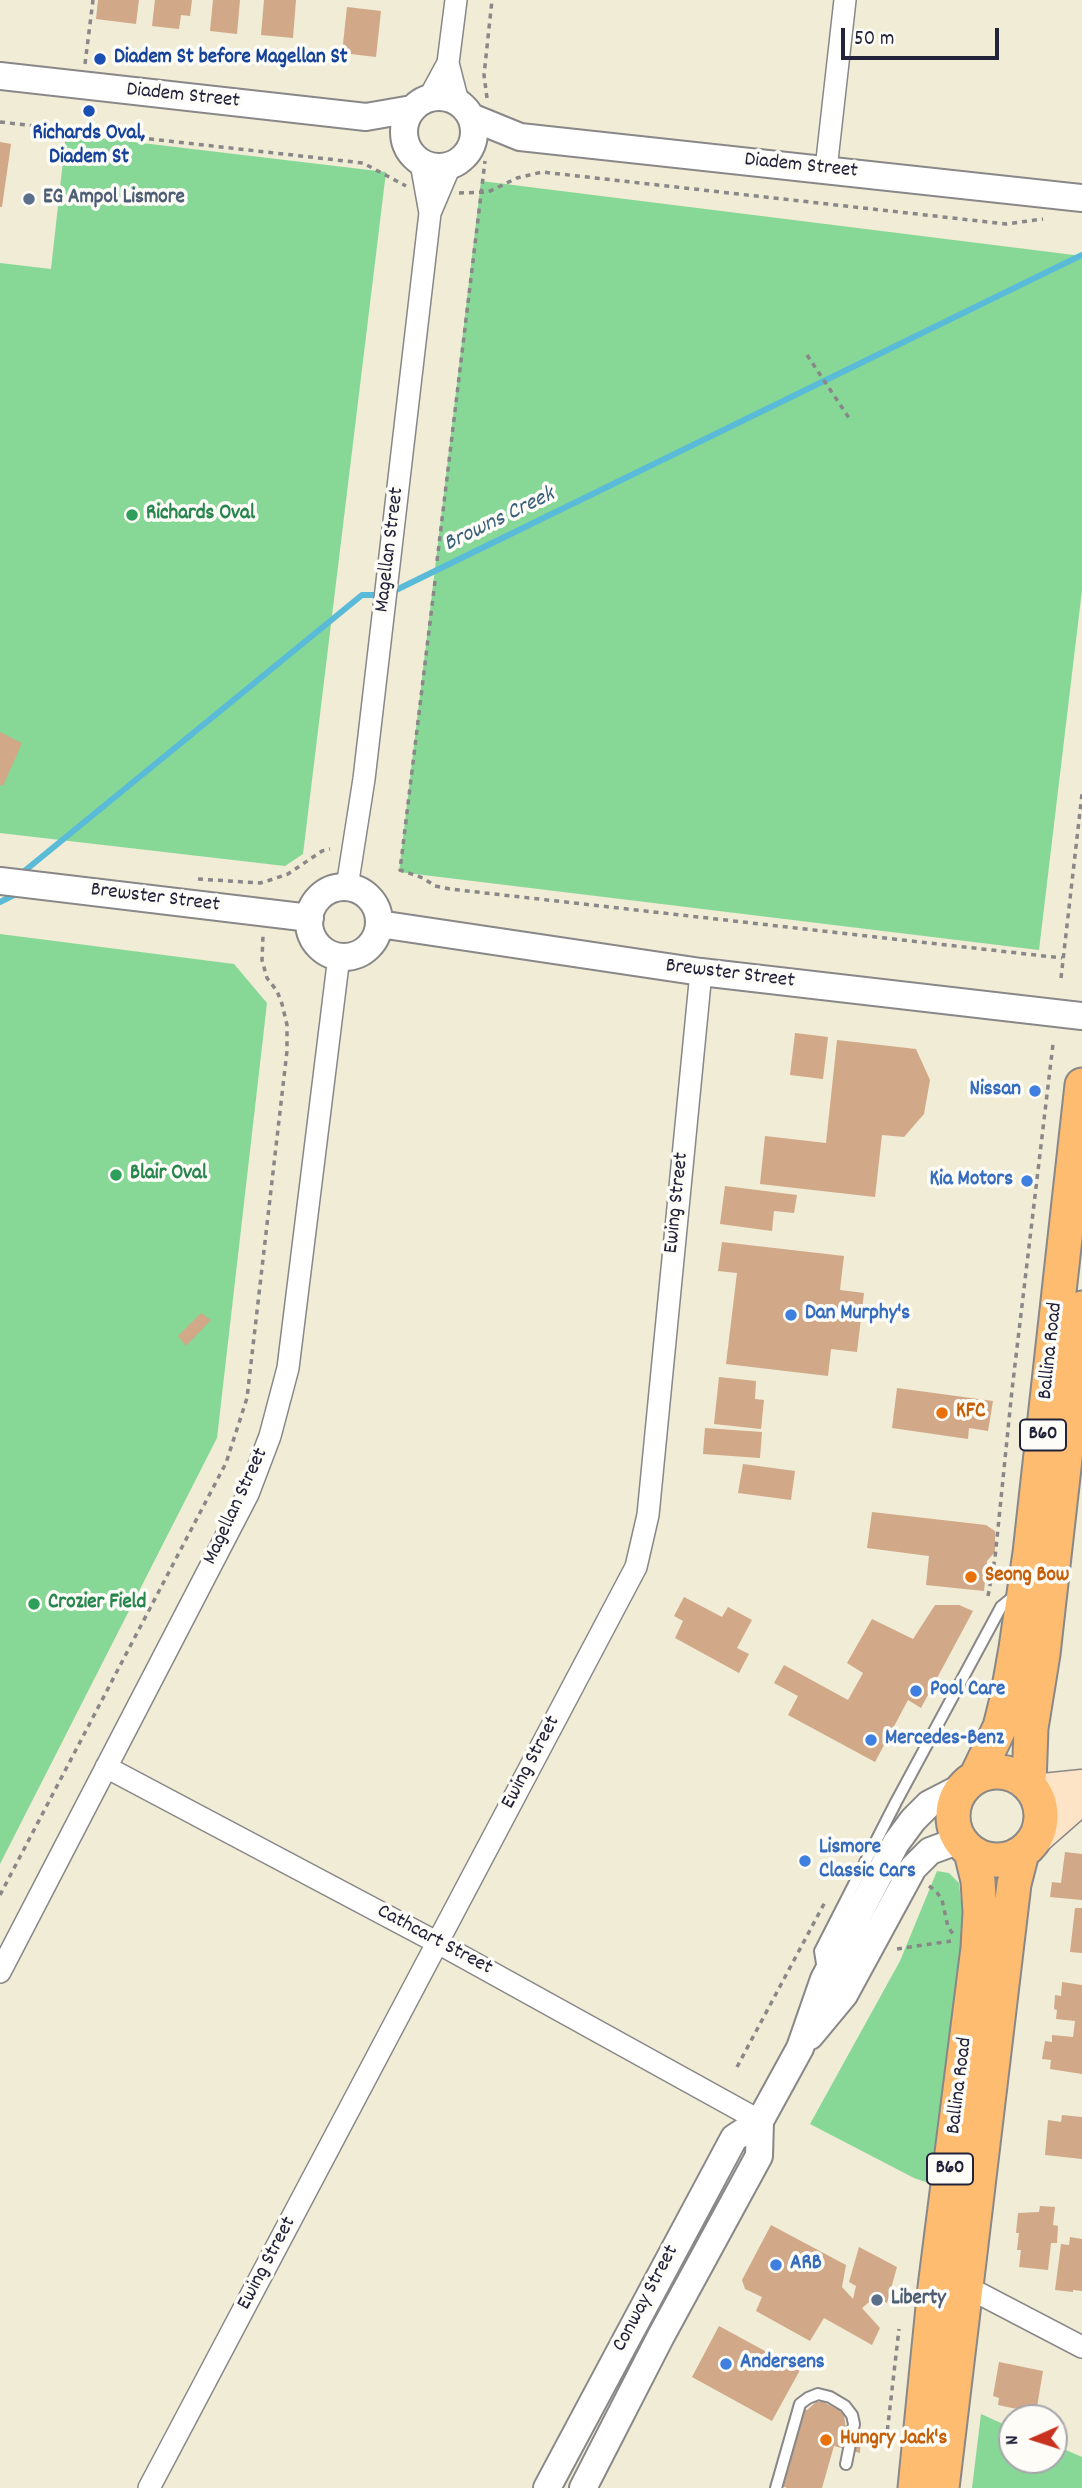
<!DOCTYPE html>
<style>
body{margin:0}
#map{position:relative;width:1082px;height:2488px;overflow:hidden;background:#f0ecd5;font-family:Dekko,sans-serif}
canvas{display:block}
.north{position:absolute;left:998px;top:2404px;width:70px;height:70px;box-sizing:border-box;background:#fdfcf7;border:2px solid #a5a5ac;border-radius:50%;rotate:267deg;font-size:19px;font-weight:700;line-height:28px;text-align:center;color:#22223b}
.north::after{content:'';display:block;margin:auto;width:24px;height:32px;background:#c8321e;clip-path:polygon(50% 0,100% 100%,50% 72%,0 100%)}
.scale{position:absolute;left:841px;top:28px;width:158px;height:32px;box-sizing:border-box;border:4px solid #22223b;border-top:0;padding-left:9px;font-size:21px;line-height:24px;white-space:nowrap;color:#22223b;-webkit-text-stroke:5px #fdfcf7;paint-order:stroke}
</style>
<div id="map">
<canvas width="1082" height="2488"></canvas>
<div class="north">N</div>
<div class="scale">50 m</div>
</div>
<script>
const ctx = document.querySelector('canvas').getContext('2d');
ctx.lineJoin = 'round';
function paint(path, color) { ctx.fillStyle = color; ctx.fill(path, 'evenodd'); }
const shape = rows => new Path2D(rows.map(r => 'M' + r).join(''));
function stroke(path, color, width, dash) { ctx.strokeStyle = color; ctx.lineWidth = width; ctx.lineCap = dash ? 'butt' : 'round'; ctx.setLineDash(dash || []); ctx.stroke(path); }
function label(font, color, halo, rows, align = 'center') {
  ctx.font = font + ' Dekko,sans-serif'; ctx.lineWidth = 7; ctx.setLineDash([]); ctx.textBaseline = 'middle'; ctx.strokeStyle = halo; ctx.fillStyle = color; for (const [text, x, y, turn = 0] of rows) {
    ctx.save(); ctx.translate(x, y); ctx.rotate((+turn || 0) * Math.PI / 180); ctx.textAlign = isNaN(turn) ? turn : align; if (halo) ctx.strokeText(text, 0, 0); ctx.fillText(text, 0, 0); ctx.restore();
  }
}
paint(shape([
 [66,134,386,172,303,854,285,866,0,833,0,263,51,269],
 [481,181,1082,256,1082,590,1039,950,399,872],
 [0,934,234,964,267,1003,217,1438,0,1864],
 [937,1871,949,1873,959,1883,965,1937,937,2186,914,2178,810,2124,900,1961],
 [981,2414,1012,2428,1012,2460,1054,2460,1054,2445,1082,2457,1082,2488,972,2488]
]), '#87d797');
stroke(shape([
 [392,592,1082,255],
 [22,876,22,873,362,595,382,595],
 [0,902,18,893]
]), '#5abbd9', 6);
paint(shape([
 [98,0,139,0,136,24,96,19],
 [155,0,192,0,190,16,181,15,179,29,152,26],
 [213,0,240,0,237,34,210,31],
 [264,0,296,0,293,38,261,35],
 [347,7,381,11,376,57,342,53],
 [0,142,11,144,2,207,0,207],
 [0,732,22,743,3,786,0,785],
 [795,1033,828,1037,823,1079,790,1075],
 [837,1040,916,1049,930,1080,924,1114,904,1137,882,1135,875,1197,760,1184,765,1136,826,1143],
 [725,1186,797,1195,794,1213,774,1211,772,1231,720,1224],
 [722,1242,844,1256,840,1290,864,1293,857,1352,831,1349,828,1376,726,1364,737,1273,718,1271],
 [201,1313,211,1320,186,1346,178,1336],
 [719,1377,756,1381,755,1399,764,1400,761,1429,714,1424],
 [897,1388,993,1401,988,1431,969,1428,968,1439,892,1428],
 [705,1428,762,1432,760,1458,703,1454],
 [743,1464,795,1471,791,1500,738,1493],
 [872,1512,986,1525,995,1531,995,1552,987,1561,984,1591,926,1585,929,1556,867,1548],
 [684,1597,722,1617,728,1607,752,1620,737,1648,749,1654,739,1673,675,1638,683,1621,674,1616],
 [935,1605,959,1605,973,1611,921,1708,908,1700,875,1762,788,1715,798,1696,774,1683,784,1665,848,1700,863,1673,847,1663,872,1619,913,1639],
 [1065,1852,1082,1854,1082,1900,1050,1897,1052,1882,1061,1883],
 [1075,1908,1082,1908,1082,1953,1070,1952],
 [1062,1982,1082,1985,1082,2074,1050,2069,1051,2060,1042,2059,1045,2041,1052,2042,1052,2035,1073,2037,1075,2021,1056,2019,1057,2010,1054,2009,1055,1995,1061,1996],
 [1062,2115,1082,2117,1082,2159,1045,2155,1048,2120,1061,2122],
 [1040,2206,1055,2207,1053,2225,1058,2226,1057,2243,1051,2243,1048,2270,1019,2267,1021,2250,1017,2250,1019,2233,1016,2233,1018,2213,1039,2212],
 [771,2225,846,2265,842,2287,853,2299,856,2286,849,2282,859,2247,897,2267,887,2303,875,2297,862,2308,880,2328,872,2345,824,2318,810,2341,756,2311,762,2297,745,2289,742,2280],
 [1070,2237,1082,2239,1082,2291,1073,2290,1073,2292,1055,2290,1061,2244,1069,2245],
 [719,2326,800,2370,772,2421,692,2377],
 [999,2362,1043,2371,1036,2413,998,2405,999,2398,993,2396],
 [816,2402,823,2402,839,2410,844,2415,846,2429,861,2433,860,2453,834,2446,822,2488,787,2488,779,2485,801,2409,807,2410]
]), '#d1a888');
const service = shape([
 [823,1970,820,1951,896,1802,1001,1607,1017,1594],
 [776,2488,800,2404,808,2398,818,2394,830,2397,845,2406,852,2415,854,2424,846,2464]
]);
const minor = shape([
 [456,0,448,63,458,102],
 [429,98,448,63],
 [826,169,845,0],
 [430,213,450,166],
 [347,887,364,779,430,213,421,163],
 [106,1767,438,1943,760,2121],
 [0,1972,248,1494,270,1436,288,1368,339,956],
 [967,2287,1082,2347],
 [149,2488,636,1567,648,1515,701,972]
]);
const tertiary = shape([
 [0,76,366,117,412,109],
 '404 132a35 35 0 1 1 70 0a35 35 0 1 1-70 0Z',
 [471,117,520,137,1082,198],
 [0,881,310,918],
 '309 922a35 35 0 1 1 70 0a35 35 0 1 1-70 0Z',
 [379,924,701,972,1082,1016],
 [810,2036,844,1995,913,1868,930,1851,960,1840],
 [547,2488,734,2138,760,2121,800,2048,824,1979,896,1843,913,1820,929,1804,966,1785],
 [583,2488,661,2336,759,2156,760,2121]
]);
const secondary = shape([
 [1033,1790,1082,1785],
 [1033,1842,1082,1799]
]);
const primary = shape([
 '953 1816a44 44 0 1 1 88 0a44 44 0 1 1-88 0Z',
 [976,1777,1000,1727,1007,1699,1016,1648,1030,1553,1082,1085],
 [1029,1785,1031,1728,1043,1654,1082,1308],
 [915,2488,935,2287,978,1948,980,1912,978,1881,971,1852],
 [942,2488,1014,1884,1022,1853]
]);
stroke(service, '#898788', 14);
stroke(minor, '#898788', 24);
stroke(tertiary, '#898788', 30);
stroke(secondary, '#898788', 33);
stroke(primary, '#898788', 37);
stroke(shape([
 [85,64,93,0],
 [487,98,484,75,492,0],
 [0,122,363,163,406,186],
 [459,193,488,192,517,178,542,172,1006,224,1043,219],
 [807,355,849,418],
 [437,561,485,161],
 [435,581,400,870,423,878,435,886,450,889,1062,958],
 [198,879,260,883,267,881,288,874,322,851,330,849],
 [1061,978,1082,794],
 [988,1596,995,1558,1012,1390,1053,1044],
 [929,1886,936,1891,942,1900,948,1927,953,1934],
 [0,1895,226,1463,247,1398,287,1051,287,1025,282,1004,277,991,267,978,262,960,263,936],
 [897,1949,951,1941],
 [737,2067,825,1902],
 [894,2443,886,2442,899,2329]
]), '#898788', 3.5, [5, 5]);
stroke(service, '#fff', 10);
stroke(minor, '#fff', 21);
stroke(tertiary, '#fff', 26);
stroke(secondary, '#fee4c6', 30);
stroke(primary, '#fdbc70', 33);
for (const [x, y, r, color] of [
 [100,59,7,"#1a4fb4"],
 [89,111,7,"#1a4fb4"],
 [29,199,7,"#5c6f8a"],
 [132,515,7,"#2e9e5b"],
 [1035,1091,7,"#3f7fe0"],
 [116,1175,7,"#2e9e5b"],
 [1027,1181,7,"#3f7fe0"],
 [791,1315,7,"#3f7fe0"],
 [942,1413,7,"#e8710a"],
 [971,1577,7,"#e8710a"],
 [34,1604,7,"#2e9e5b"],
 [916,1691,7,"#3f7fe0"],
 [871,1740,7,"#3f7fe0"],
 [805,1861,7,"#3f7fe0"],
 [776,2265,7,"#3f7fe0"],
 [877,2300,7,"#5c6f8a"],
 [726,2364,7,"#3f7fe0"],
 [826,2440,7,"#e8710a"]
]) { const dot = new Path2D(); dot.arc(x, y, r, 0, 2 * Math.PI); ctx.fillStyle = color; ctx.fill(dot); stroke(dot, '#fdfcf7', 2.5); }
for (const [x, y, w] of [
 [1043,1435,46],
 [950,2169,46]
]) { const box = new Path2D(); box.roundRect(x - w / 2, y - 15.5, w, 31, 5); ctx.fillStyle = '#fdfcf7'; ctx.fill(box); stroke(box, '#22223b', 2); }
label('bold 19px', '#22223b', null, [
 ["B60",1043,1435],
 ["B60",950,2169]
]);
label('bold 21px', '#164399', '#fdfcf7', [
 ["Diadem St before Magellan St",114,59],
 ["Richards Oval,",89,135,"center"],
 ["Diadem St",89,159,"center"]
], 'left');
label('21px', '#22223b', '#fdfcf7', [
 ["Diadem Street",183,97,6],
 ["Diadem Street",801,167,6],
 ["Magellan Street",391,550,-83],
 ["Brewster Street",155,899,7],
 ["Brewster Street",730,975,7],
 ["Ewing Street",678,1203,-84],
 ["Ballina Road",1052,1351,-84],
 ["Magellan Street",237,1507,-65],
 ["Ewing Street",532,1763,-62],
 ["Cathcart Street",434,1941,28],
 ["Ballina Road",961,2086,-83],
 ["Ewing Street",268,2264,-62],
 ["Conway Street",647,2299,-62]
]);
label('bold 21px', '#4e5e75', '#fdfcf7', [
 ["EG Ampol Lismore",43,199],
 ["Liberty",891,2300]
], 'left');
label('bold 21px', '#27864d', '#fdfcf7', [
 ["Richards Oval",146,515],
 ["Blair Oval",130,1175],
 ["Crozier Field",48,1604]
], 'left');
label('bold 21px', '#366cbe', '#fdfcf7', [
 ["Nissan",1021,1091,"right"],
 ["Kia Motors",1013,1181,"right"],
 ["Dan Murphy's",805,1315],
 ["Pool Care",930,1691],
 ["Mercedes-Benz",885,1740],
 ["Lismore",819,1849],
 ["Classic Cars",819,1873],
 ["ARB",790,2265],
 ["Andersens",740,2364]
], 'left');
label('bold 21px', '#c56008', '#fdfcf7', [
 ["KFC",956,1413],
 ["Seong Bow",985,1577],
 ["Hungry Jack's",840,2440]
], 'left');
label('italic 23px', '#385f7a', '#fdfcf7', [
 ["Browns Creek",500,521,-26]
]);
</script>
